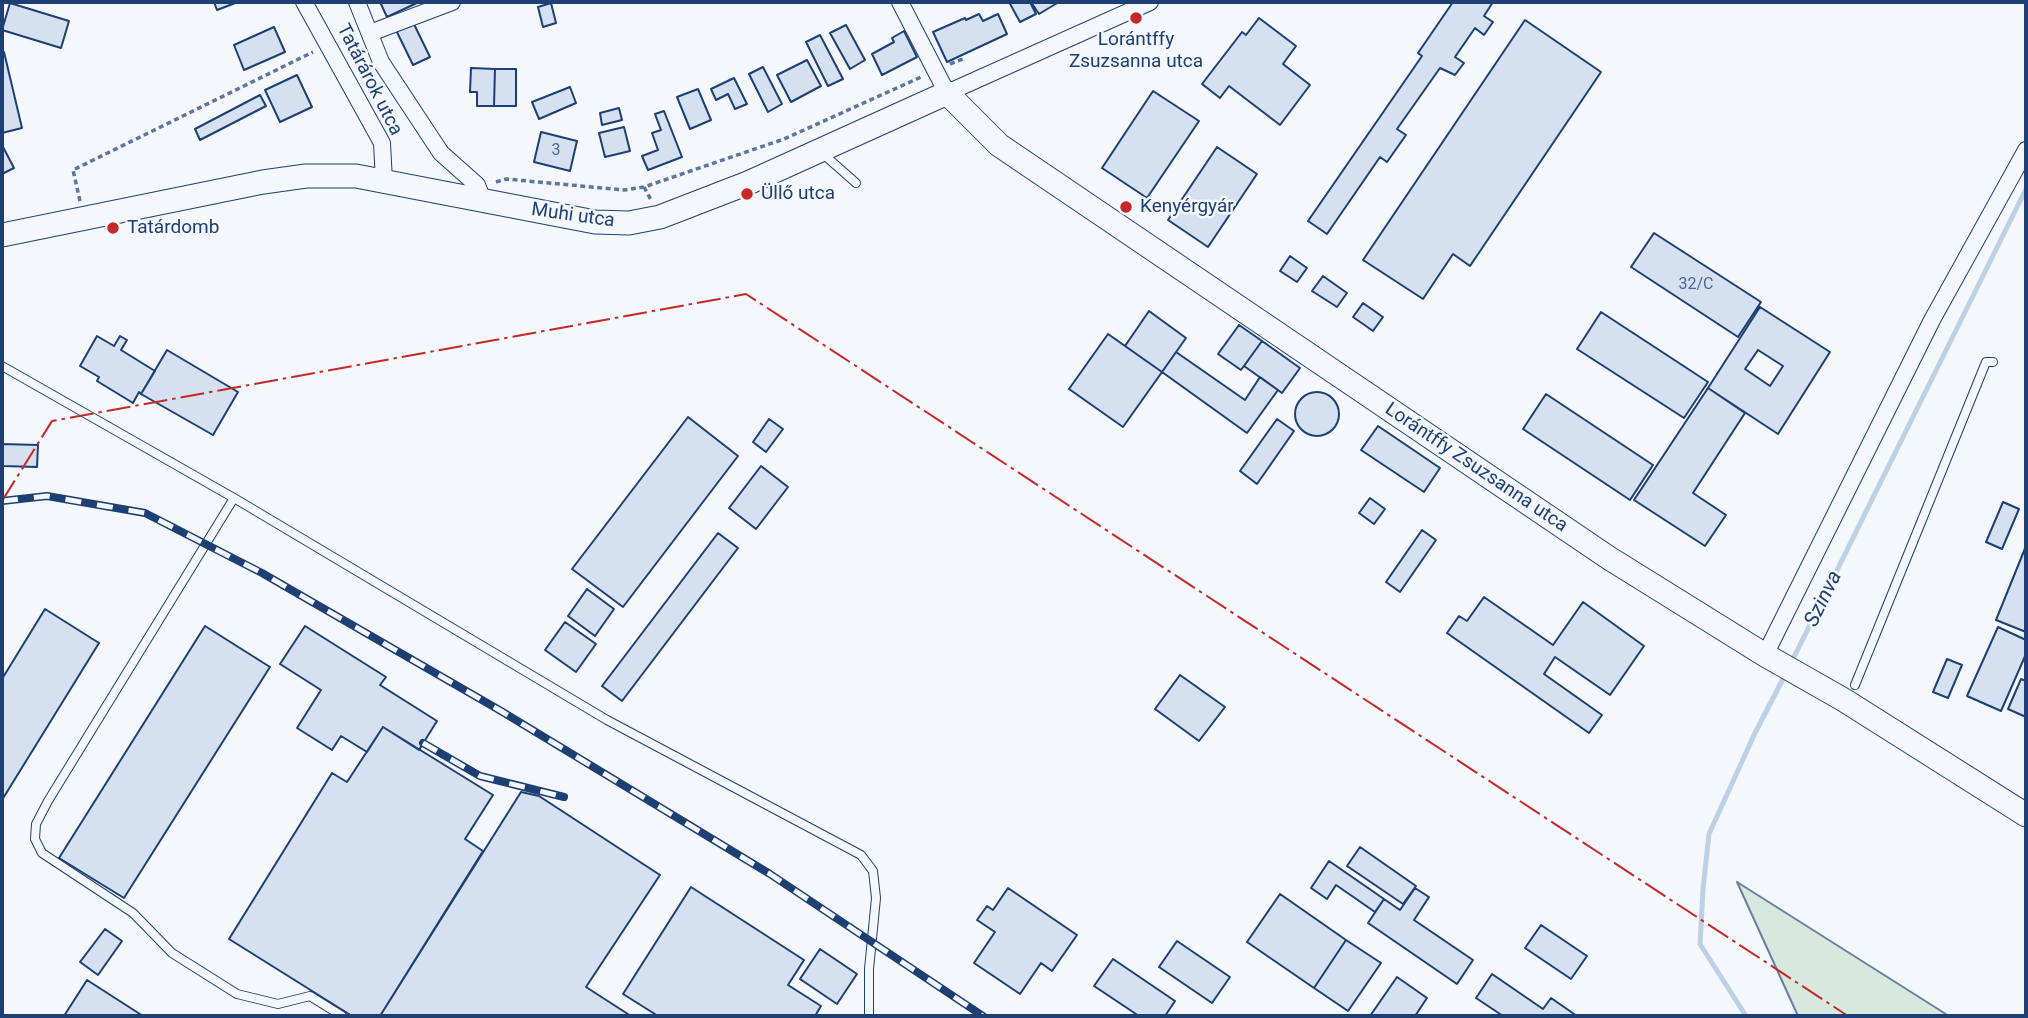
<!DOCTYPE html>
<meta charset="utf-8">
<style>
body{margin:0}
#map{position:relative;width:2028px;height:1018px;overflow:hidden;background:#f4f7fb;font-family:Roboto,sans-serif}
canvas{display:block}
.frame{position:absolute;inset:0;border:4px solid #1d3f73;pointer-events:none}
</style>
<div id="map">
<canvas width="2028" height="1018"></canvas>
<div class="frame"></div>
</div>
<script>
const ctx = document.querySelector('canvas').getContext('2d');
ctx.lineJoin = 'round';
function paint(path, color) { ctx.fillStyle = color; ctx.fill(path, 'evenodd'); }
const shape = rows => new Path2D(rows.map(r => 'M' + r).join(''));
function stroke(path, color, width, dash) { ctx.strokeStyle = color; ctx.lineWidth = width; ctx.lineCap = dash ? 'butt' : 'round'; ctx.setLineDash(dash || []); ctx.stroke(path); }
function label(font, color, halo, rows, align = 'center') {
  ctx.font = font + ' Roboto,sans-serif'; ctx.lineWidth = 5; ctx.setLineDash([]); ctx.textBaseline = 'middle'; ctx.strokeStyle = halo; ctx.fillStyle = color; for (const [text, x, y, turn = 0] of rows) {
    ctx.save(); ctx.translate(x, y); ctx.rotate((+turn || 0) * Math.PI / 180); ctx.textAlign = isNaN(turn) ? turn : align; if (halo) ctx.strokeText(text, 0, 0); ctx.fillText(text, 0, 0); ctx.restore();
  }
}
const green = shape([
 [1737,882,1949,1016,1798,1016,1737,882]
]);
paint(green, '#d7e8df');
stroke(green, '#687fa3', 2);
stroke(shape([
 [1791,663,2026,189],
 [1746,1016,1700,944,1703,889,1709,834,1755,733,1785,675]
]), '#bed0e5', 5);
const building = shape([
 [214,2,238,2,217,10,214,2],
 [380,2,419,2,387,17,380,2],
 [1009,2,1030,2,1036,14,1020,22,1009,2],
 [1031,2,1059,2,1039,14,1031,2],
 [1453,2,1493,2,1484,16,1493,22,1484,35,1475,28,1455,57,1464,63,1455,75,1440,68,1397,129,1406,135,1387,162,1380,157,1327,234,1308,221,1422,56,1418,53,1453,2],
 [10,3,69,21,61,48,2,30,10,3],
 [551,3,556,23,543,27,538,7,551,3],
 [979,14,983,21,998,14,1007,34,947,62,933,32,965,18,966,20,979,14],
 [411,18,430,57,413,65,394,26,411,18],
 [1259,18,1296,46,1283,64,1310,85,1280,125,1229,86,1220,98,1202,84,1242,32,1246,35,1259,18],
 [1525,20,1601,72,1470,266,1453,254,1423,299,1363,260,1525,20],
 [846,25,865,60,850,69,830,33,846,25],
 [274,27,285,52,244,70,234,45,274,27],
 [904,31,917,57,882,75,872,54,894,42,892,38,904,31],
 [820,35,843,79,828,86,806,42,820,35],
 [2,52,4,52,22,128,2,133,2,52],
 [807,60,821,86,791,102,777,75,807,60],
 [763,67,782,104,768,112,749,74,763,67],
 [471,68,495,69,494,106,477,106,477,92,470,92,471,68],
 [495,69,516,69,516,106,494,106,495,69],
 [297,75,312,107,280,122,265,90,297,75],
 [734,78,747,104,735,109,728,94,716,100,711,89,734,78],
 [570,87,576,103,539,119,532,102,570,87],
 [698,89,711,120,690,129,677,97,698,89],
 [1153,91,1199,121,1147,198,1102,168,1153,91],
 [260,95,266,106,200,140,195,129,260,95],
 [619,108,622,120,602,125,600,113,619,108],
 [664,111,682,157,648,170,642,156,658,150,652,133,661,130,655,114,664,111],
 [624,127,630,151,605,157,599,133,624,127],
 [541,132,577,141,570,171,534,162,541,132],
 [2,145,14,168,2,174,2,145],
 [1217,147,1257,174,1208,247,1168,220,1217,147],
 [1654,233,1761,302,1738,337,1631,267,1654,233],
 [1290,256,1307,268,1297,282,1280,271,1290,256],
 [1323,276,1347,293,1337,307,1312,291,1323,276],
 [1363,303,1383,317,1373,331,1353,317,1363,303],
 [1760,307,1830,352,1778,434,1708,388,1760,307],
 [1758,350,1783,366,1770,386,1745,369,1758,350],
 [1149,311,1186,338,1162,372,1125,346,1149,311],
 [1601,312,1708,382,1684,418,1577,349,1601,312],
 [1239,325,1262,341,1241,370,1218,354,1239,325],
 [1108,334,1162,372,1123,427,1069,389,1108,334],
 [97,336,114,346,120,336,127,340,121,350,155,371,141,394,139,392,133,403,97,381,99,377,80,366,97,336],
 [1262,341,1300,368,1282,393,1244,366,1262,341],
 [167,350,238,392,213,435,141,394,167,350],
 [1176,352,1245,400,1260,377,1278,390,1247,433,1162,372,1176,352],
 [1708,388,1745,413,1693,493,1726,515,1705,546,1634,500,1708,388],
 '1295 414a22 22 0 1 1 44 0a22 22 0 1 1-44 0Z',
 [1546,394,1653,465,1630,500,1523,429,1546,394],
 [688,417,738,456,623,607,572,569,688,417],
 [769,419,783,429,766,452,753,442,769,419],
 [1277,419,1294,431,1257,484,1240,471,1277,419],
 [1378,426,1440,468,1424,492,1361,450,1378,426],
 [2,444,38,445,37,467,2,466,2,444],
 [761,466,788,487,756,529,729,508,761,466],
 [1370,498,1385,509,1374,524,1359,513,1370,498],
 [2003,502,2019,509,2002,549,1986,542,2003,502],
 [1422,530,1436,540,1400,592,1386,582,1422,530],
 [718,533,738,548,622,701,602,686,718,533],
 [2026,546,2026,632,1996,620,2026,546],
 [587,589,614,609,595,636,568,616,587,589],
 [1484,597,1553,645,1583,602,1644,646,1610,695,1555,657,1544,674,1602,715,1589,733,1447,633,1459,616,1467,621,1484,597],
 [45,609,99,643,2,800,2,679,45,609],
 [565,622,596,644,576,672,545,650,565,622],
 [205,626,270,667,124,898,59,858,205,626],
 [305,626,386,677,380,685,437,721,419,750,383,727,367,752,341,736,332,750,297,728,321,690,280,664,305,626],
 [1998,627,2026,640,2026,654,2001,711,1967,696,1998,627],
 [1947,659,1962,665,1948,698,1933,692,1947,659],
 [1180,675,1225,707,1199,741,1155,709,1180,675],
 [2021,679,2026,681,2026,717,2008,709,2021,679],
 [383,727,493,795,465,839,483,851,380,1016,352,1016,229,939,332,773,347,782,383,727],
 [521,792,539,796,660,875,586,987,631,1016,380,1016,521,792],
 [1360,847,1416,886,1403,904,1347,866,1360,847],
 [1329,861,1384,899,1375,912,1336,885,1327,899,1311,888,1329,861],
 [691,887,804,960,788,985,821,1006,815,1016,658,1016,623,994,691,887],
 [1008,888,1077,935,1052,971,1041,963,1020,994,974,963,995,932,977,920,987,906,993,910,1008,888],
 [1415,888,1429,897,1414,920,1473,960,1457,984,1368,923,1384,899,1400,910,1415,888],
 [1280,894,1346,940,1314,988,1247,942,1280,894],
 [1541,925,1587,956,1571,979,1525,948,1541,925],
 [105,929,122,941,98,975,80,962,105,929],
 [1346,940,1381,963,1348,1011,1314,988,1346,940],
 [1177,941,1230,977,1212,1003,1159,967,1177,941],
 [820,949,857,974,837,1004,800,979,820,949],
 [1113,959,1175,1001,1165,1016,1139,1016,1094,986,1113,959],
 [1492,974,1543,1009,1551,998,1577,1016,1503,1016,1476,998,1492,974],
 [1397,977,1427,998,1415,1016,1370,1016,1397,977],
 [87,980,143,1016,64,1016,87,980]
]);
paint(building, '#d5e0f0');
stroke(building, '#1d3f73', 2);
const service = shape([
 [822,153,856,183],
 [2,366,234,498,607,720,861,855,873,871,876,898,869,969,869,1016],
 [234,498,48,801,36,824,35,839,42,853,133,913,172,953,237,994,278,1004,310,996,342,1016],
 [1855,685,1986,362,1993,362]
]);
const minor = shape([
 [304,2,382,143,384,182],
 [357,2,381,62,441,153,477,185,483,200],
 [900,2,947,93,1150,2],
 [370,33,452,2],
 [1765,655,1932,320,2026,150]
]);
const secondary = shape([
 [2,235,263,182,306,176,356,176,595,222,629,223,660,217,748,183,947,93,999,145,1609,558,1765,655,1844,700,2026,815]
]);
stroke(service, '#1d3f73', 10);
stroke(minor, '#1d3f73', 18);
stroke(secondary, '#1d3f73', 25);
stroke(shape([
 [950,64,963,59],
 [496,182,506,179,624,190,644,187,784,139,921,77],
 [644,187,651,200],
 [80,201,73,170,313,52]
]), '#5e769c', 3.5, [5, 3.5]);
stroke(service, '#f4f7fb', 8);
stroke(minor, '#f4f7fb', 16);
stroke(secondary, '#f4f7fb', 23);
const rail = shape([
 [2,501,47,496,145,513,262,573,501,711,770,874,983,1016],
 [423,743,480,776,564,797]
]);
stroke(rail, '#1d3f73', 8);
stroke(rail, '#f4f7fb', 5, [16]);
stroke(shape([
 [2,501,52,421,746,294,1848,1016]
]), '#c62828', 2, [24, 5, 3.5, 5]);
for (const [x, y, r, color] of [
 [1136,18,7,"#c62828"],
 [747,194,7,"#c62828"],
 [1126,207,7,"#c62828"],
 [113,228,7,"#c62828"]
]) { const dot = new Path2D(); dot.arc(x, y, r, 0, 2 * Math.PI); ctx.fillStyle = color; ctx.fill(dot); stroke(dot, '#f4f7fb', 2.5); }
label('16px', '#4b6792', null, [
 ["3",556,151],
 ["32/C",1696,285]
]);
label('19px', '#1d3f73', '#f4f7fb', [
 ["Lorántffy",1136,40,"center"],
 ["Zsuzsanna utca",1136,62,"center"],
 ["Üllő utca",761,194],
 ["Kenyérgyár",1140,207],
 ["Tatárdomb",127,228]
], 'left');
label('19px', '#1d3f73', '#f4f7fb', [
 ["Tatárárok utca",369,80,63],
 ["Muhi utca",573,216,8],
 ["Lorántffy Zsuzsanna utca",1476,468,34]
]);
label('italic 21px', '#1d3f73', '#f4f7fb', [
 ["Szinva",1824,599,-64]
]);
</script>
